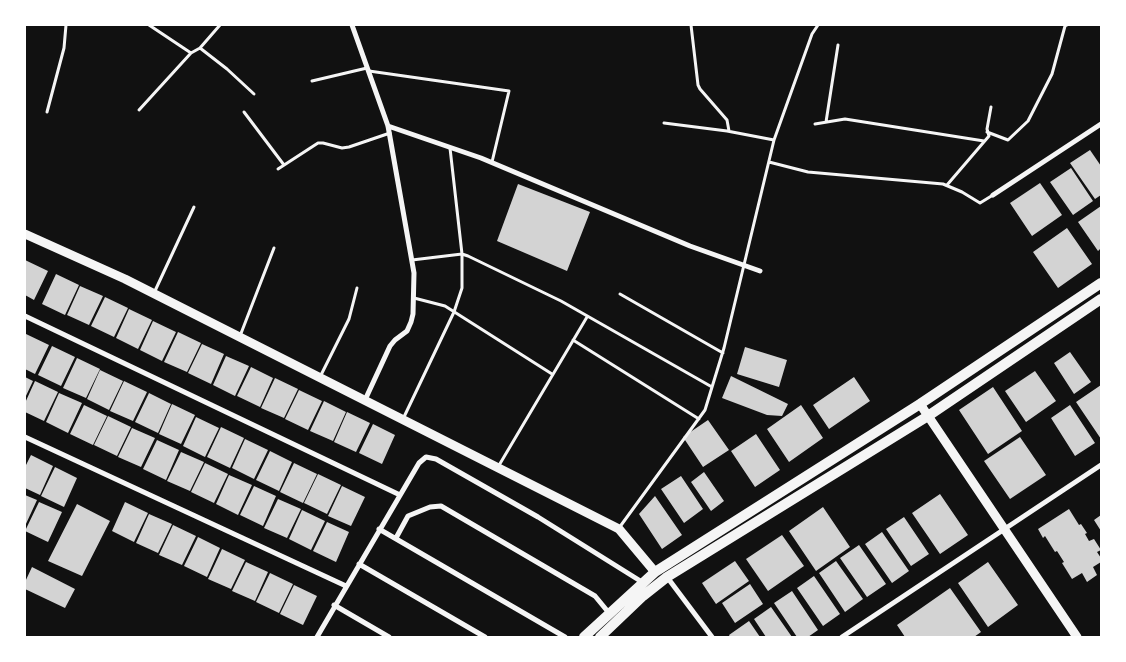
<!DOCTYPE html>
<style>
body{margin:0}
#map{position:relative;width:1126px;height:662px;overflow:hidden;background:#111;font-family:Helvetica,sans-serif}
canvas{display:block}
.frame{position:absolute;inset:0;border:26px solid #fff;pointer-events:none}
</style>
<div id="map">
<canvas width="1126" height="662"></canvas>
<div class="frame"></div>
</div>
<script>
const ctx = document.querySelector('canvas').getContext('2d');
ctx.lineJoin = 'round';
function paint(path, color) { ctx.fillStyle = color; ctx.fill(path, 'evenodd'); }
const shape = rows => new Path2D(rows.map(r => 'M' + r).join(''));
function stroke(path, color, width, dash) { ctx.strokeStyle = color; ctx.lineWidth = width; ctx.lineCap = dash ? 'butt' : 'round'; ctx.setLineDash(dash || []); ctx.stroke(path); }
paint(shape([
 [1090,150,1101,166,1101,195,1095,199,1070,163],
 [1071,168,1093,201,1073,215,1050,182],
 [1040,183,1062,215,1032,236,1010,203],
 [518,184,590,212,567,271,497,241],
 [1101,206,1101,248,1098,251,1078,222],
 [1067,228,1092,264,1058,288,1033,252],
 [25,260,48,271,34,300,25,295],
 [56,274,79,285,65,315,42,304],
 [80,286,103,296,89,325,67,315],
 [105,297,128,308,114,337,91,326],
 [129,309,152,320,138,349,116,338],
 [153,321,176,332,162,361,140,350],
 [178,332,201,343,187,372,164,362],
 [26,334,49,345,35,374,25,369],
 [202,344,224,354,211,384,188,373],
 [52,346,75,357,61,386,38,375],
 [745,347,787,360,779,387,737,374],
 [1070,352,1091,382,1074,394,1054,363],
 [226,356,249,366,235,396,213,385],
 [77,358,100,369,86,398,63,388],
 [251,367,273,378,260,407,237,396],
 [100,370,123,381,109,410,87,399],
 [1035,371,1056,401,1026,422,1005,391],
 [731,376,788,404,782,416,767,415,722,398],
 [25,377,33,381,25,398],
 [854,377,870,401,829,429,813,405],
 [275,378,298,389,284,418,261,408],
 [35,381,58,392,44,421,25,412,25,403],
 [124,381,147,392,133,421,110,411],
 [1101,385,1101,439,1076,402],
 [993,387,1022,431,988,454,959,410],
 [299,390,322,401,308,430,285,419],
 [59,393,82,403,68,433,46,422],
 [149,393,171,404,158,433,135,422],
 [324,401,346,412,333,441,310,431],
 [172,404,195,415,181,444,159,434],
 [84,405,107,416,93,445,70,434],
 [801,405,823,438,789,462,767,429],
 [1070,405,1095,443,1075,456,1051,418],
 [347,412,370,423,356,452,334,442],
 [108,416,131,427,117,456,94,445],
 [196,417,219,428,205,457,183,446],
 [708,420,729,450,703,467,683,437],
 [373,424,395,435,382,464,359,453],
 [221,427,244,438,230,468,207,457],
 [132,428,155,438,141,467,118,457],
 [756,434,780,470,755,487,731,451],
 [1020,437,1046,475,1010,499,984,461],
 [245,439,268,450,254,479,232,468],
 [157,440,179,450,166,480,143,469],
 [270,451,292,462,279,491,256,480],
 [181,452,204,462,190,491,167,481],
 [31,455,53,466,40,495,25,488,25,467],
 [205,463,228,474,214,503,191,492],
 [294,463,317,474,303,503,280,492],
 [55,467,77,478,64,507,41,496],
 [704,472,724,501,711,511,691,482],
 [318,474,341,485,327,514,304,503],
 [229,475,252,485,238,515,216,504],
 [681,476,703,509,684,523,661,489],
 [254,486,276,496,263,526,240,515],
 [342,486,365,497,351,526,328,516],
 [940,494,968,535,940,554,912,513],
 [25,495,37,500,25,526],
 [655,496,682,535,662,549,639,514],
 [278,499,301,509,287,538,264,528],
 [39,502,62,512,48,542,25,531],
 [125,502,148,513,134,542,112,531],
 [77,504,110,521,82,576,48,561],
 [823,507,850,547,816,571,789,531],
 [1069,509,1079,525,1081,524,1087,533,1085,534,1089,541,1094,539,1101,550,1097,552,1101,558,1101,562,1093,567,1097,575,1087,582,1082,573,1072,579,1062,563,1064,562,1057,551,1055,552,1045,536,1043,538,1038,529],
 [302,510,325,521,311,550,289,539],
 [149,514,172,524,158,553,136,543],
 [1101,515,1101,531,1094,520],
 [904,517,929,554,911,566,886,529],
 [327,522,349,532,336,562,313,551],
 [173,525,196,536,182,565,159,555],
 [882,532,909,571,892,583,865,544],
 [782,535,804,566,768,591,746,559],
 [198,537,220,548,207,577,184,566],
 [859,545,886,584,867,597,840,558],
 [222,549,245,560,231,589,208,579],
 [735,561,749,581,716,604,702,583],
 [836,561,863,599,845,612,819,573],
 [246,562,268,572,255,601,232,591],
 [988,562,1018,605,988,627,958,583],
 [32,567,75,589,65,608,25,589,25,582],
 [270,573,293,584,279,613,256,602],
 [814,576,840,614,823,626,797,588],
 [750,584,763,604,735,623,722,603],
 [294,585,317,596,303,625,280,614],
 [950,588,981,632,974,637,905,637,897,625],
 [792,591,818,630,808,637,797,637,774,603],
 [771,607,792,637,766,637,754,619],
 [749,621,760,637,730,637,729,635]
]), '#d3d3d3');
stroke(shape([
 [149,25,191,53],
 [691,25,698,85,700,89,727,120,729,131],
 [200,48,227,69,254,94],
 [369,71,509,91,492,162],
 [312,81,367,68],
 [139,110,191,53,200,48,220,25],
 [47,112,64,48,66,25],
 [244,112,284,165],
 [826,122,838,45],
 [664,123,727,131,774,140],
 [815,124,845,119,984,141],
 [987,132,1008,140,1028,121,1052,74,1065,26,1067,25],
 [769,162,808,172,943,184,962,192,980,203,993,195],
 [278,169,318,143,323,143,342,148,349,147,390,133],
 [947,185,989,136,987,129,991,107],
 [412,260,462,254,468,256,561,301,712,387],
 [154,293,194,207],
 [620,294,723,353],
 [414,298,445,306,552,374],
 [240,336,274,248],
 [573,340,699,419],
 [320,377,349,319,357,288],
 [403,419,454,312,462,288,462,254,450,148],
 [498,467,587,317],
 [619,528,705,410,724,348,774,140,812,34,818,25]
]), '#f5f5f5', 3);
stroke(shape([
 [352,25,388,126,414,273,413,314,411,322,407,331,395,340,390,346,365,400],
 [388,126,481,158,690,246,760,271],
 [993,195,1101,124],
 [25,316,400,495],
 [25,437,346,586],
 [379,529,565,637],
 [396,538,408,516,430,507,441,506,595,596,609,613],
 [359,564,485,637],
 [667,577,712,637],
 [334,605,389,637],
 [317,637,419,463,426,457,436,459,538,517,642,582],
 [842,637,1101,465]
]), '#f5f5f5', 5);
stroke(shape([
 [25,234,125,279,619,529,655,572],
 [920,404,1077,637]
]), '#f5f5f5', 9);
stroke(shape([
 [584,637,655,572,920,404,1101,283],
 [600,637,643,596,667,577,928,416,1101,299]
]), '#f5f5f5', 10);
</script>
